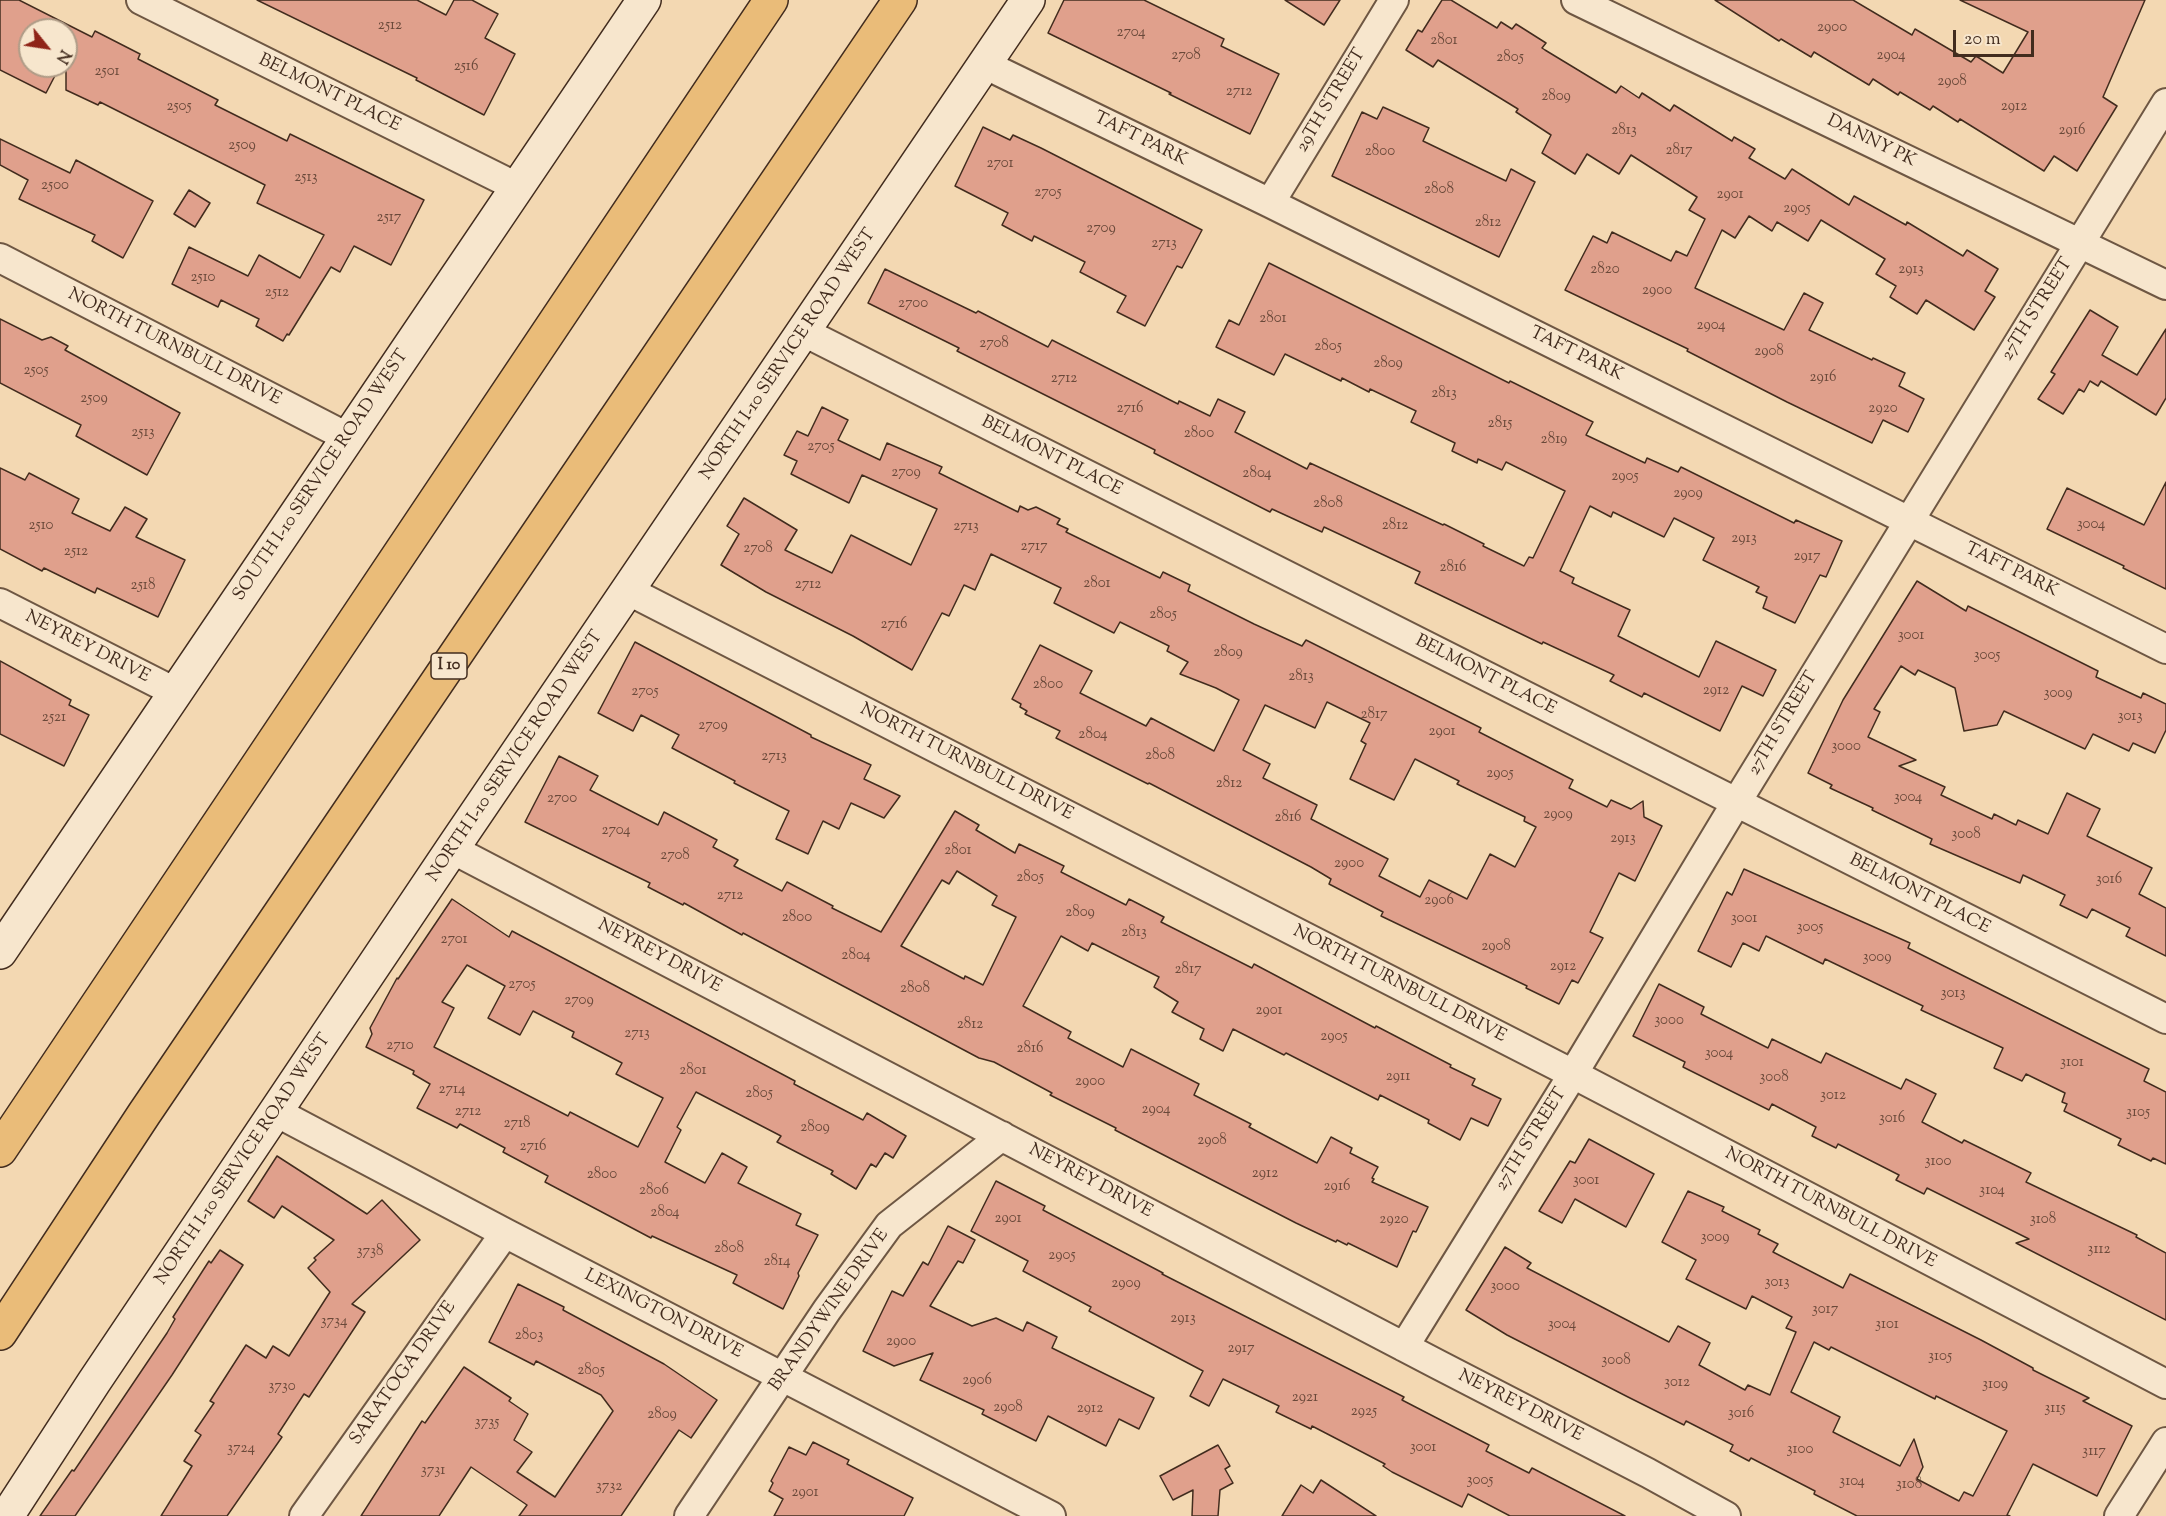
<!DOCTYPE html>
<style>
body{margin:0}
#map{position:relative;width:2166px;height:1516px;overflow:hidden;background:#f3d8b2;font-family:"Sorts Mill Goudy",serif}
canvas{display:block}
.north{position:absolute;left:18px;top:18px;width:60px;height:60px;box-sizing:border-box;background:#f7e6cd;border:2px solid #af9c87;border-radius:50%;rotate:120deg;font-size:16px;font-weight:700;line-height:24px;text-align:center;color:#422c1e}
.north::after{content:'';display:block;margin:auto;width:21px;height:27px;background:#8f2418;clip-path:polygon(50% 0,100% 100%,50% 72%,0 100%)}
.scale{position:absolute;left:1953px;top:30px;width:81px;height:27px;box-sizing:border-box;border:3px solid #422c1e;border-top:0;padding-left:8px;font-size:18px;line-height:21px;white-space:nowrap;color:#422c1e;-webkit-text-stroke:4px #f7e6cd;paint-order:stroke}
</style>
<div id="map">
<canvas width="2166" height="1516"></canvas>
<div class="north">N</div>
<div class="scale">20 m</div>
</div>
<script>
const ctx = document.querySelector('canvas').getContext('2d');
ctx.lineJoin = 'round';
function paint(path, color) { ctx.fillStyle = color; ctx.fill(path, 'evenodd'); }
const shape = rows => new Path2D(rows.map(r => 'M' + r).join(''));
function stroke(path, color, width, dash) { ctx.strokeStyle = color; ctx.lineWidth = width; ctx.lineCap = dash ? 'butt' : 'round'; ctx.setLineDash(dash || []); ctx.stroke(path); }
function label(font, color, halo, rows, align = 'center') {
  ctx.font = font + ' "Sorts Mill Goudy",serif'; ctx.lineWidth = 6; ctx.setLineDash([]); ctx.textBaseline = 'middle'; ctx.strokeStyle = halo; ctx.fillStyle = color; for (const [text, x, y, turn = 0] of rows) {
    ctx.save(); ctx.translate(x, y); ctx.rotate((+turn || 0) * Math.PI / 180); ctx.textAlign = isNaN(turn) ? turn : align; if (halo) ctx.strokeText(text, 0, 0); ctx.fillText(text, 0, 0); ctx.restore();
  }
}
const building = shape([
 [0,0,19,0,92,37,95,31,140,54,138,59,218,100,215,105,287,141,290,134,424,200,391,265,354,246,340,272,331,267,289,335,287,334,283,341,256,326,259,319,221,300,218,307,172,284,189,247,248,276,259,255,300,278,324,235,257,203,265,185,100,102,98,105,66,90,66,30,30,30,30,66,60,66,46,93,0,70,0,0],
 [257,0,417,0,446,15,454,0,472,0,498,14,485,38,515,54,484,115,416,80,417,78,257,0],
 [1064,0,1144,0,1224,39,1221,46,1279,74,1250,134,1169,94,1171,93,1048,33,1064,0],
 [1285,0,1340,0,1324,25,1285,0],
 [1442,0,1451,0,1497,28,1501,22,1512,29,1516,24,1546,43,1542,48,1545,50,1616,93,1621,86,1639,98,1642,93,1670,111,1674,105,1732,141,1734,137,1755,149,1749,158,1785,179,1792,169,1849,205,1854,196,1906,225,1907,222,1963,256,1967,250,1998,269,1985,291,1995,297,1974,330,1926,300,1917,314,1890,297,1896,286,1876,274,1885,259,1821,220,1808,241,1777,222,1772,231,1749,216,1735,238,1722,230,1695,288,1784,330,1804,293,1823,303,1809,330,1872,360,1873,358,1905,373,1899,386,1924,399,1908,432,1883,420,1872,443,1787,402,1687,351,1688,349,1565,290,1593,236,1607,243,1612,232,1671,261,1676,251,1687,256,1705,219,1689,210,1697,197,1631,155,1619,174,1587,154,1575,174,1542,153,1551,135,1516,112,1518,109,1438,60,1433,67,1406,50,1418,30,1422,32,1442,0],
 [1715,0,1853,0,1912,35,1915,29,1971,62,1976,56,2003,73,2028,32,1960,0,2145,0,2103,97,2117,106,2077,171,2054,156,2044,171,1960,119,1958,122,1933,106,1930,110,1900,92,1898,95,1873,79,1869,85,1814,52,1811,57,1781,39,1779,41,1715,0],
 [1383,107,1429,128,1423,141,1506,181,1511,169,1535,182,1499,257,1332,176,1362,112,1377,119,1383,107],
 [983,127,1010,140,1013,135,1041,148,1202,230,1182,268,1177,266,1145,326,1117,312,1126,296,1080,272,1085,262,1034,236,1032,241,1002,225,1008,213,955,186,983,127],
 [0,139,70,173,76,160,153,201,123,258,92,241,95,235,19,199,28,180,0,165,0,139],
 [189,190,210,203,195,227,174,214,189,190],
 [1269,263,1509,383,1510,381,1593,422,1586,435,1645,463,1647,458,1678,472,1681,467,1794,523,1796,520,1842,541,1826,577,1820,575,1795,623,1763,608,1767,597,1756,592,1759,587,1703,560,1714,538,1674,518,1664,537,1613,512,1611,517,1590,506,1560,571,1574,578,1572,583,1630,610,1618,636,1699,677,1716,641,1776,670,1763,696,1742,686,1720,731,1644,693,1642,697,1610,681,1614,675,1543,642,1542,644,1415,583,1420,572,1324,527,1322,532,1272,509,1270,512,1154,453,1155,450,957,351,959,348,868,303,885,269,976,313,978,311,1048,347,1052,340,1178,404,1179,401,1210,416,1218,399,1245,412,1235,432,1307,469,1310,463,1443,525,1444,524,1484,544,1483,546,1524,566,1529,557,1533,558,1565,491,1506,462,1502,470,1478,459,1477,463,1452,451,1455,443,1411,422,1416,411,1370,389,1369,392,1342,378,1341,381,1285,354,1274,375,1216,347,1229,320,1239,325,1269,263],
 [2090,310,2118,327,2102,355,2137,375,2166,329,2166,398,2156,415,2101,381,2098,386,2090,381,2084,392,2079,389,2063,414,2038,399,2055,374,2051,372,2090,310],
 [0,319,42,340,51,337,68,346,65,350,180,413,147,475,76,436,81,425,0,383,0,319],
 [822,407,848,420,838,440,880,460,887,443,942,467,939,473,1018,512,1020,506,1028,510,1036,507,1060,519,1057,524,1068,529,1066,532,1160,578,1163,572,1190,585,1188,591,1254,624,1302,646,1306,640,1481,728,1479,732,1573,780,1569,788,1607,807,1611,800,1631,809,1643,801,1644,817,1662,826,1635,881,1619,873,1590,932,1603,938,1578,983,1572,980,1559,1004,1526,988,1527,986,1381,916,1383,912,1329,884,1331,879,1311,867,1149,783,1148,784,1056,738,1060,731,1025,714,1027,711,1020,707,1021,704,1012,699,1040,645,1092,671,1080,693,1146,726,1151,718,1214,751,1239,700,1216,688,1180,674,1188,662,1167,651,1169,646,1120,622,1114,633,1054,603,1061,588,991,554,975,590,964,585,949,616,942,613,912,670,853,636,766,592,721,565,739,534,727,526,744,498,797,530,785,550,832,573,851,535,911,565,937,509,862,475,849,503,791,474,797,461,784,455,797,431,808,436,822,407],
 [1327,702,1370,723,1361,741,1366,744,1350,779,1394,800,1415,759,1459,781,1457,784,1525,817,1524,821,1536,827,1515,867,1490,854,1467,899,1429,880,1420,897,1379,876,1388,859,1311,819,1317,805,1263,778,1270,764,1243,750,1265,705,1315,728,1327,702],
 [0,468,25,480,29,473,79,499,72,513,110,531,125,507,147,519,136,537,185,560,158,617,97,588,95,593,44,568,42,571,0,549,0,468],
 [2166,482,2166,589,2123,568,2124,566,2047,529,2067,488,2144,525,2166,482],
 [1917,581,1966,611,1968,606,2098,671,2096,677,2141,698,2143,693,2166,704,2166,730,2155,753,2133,743,2129,751,2093,734,2085,749,2004,711,1997,725,1964,731,1955,688,1918,670,1915,675,1901,666,1874,709,1880,712,1868,737,1916,760,1899,766,1945,787,1941,795,1992,819,1994,814,2016,825,2018,820,2048,834,2067,793,2100,809,2087,836,2152,868,2139,894,2166,908,2166,956,2126,936,2130,928,2092,909,2087,918,2060,905,2065,895,2023,875,2020,883,1930,844,1932,839,1872,810,1873,808,1830,788,1832,785,1808,773,1843,700,1917,581],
 [635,642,811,735,811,737,871,765,864,779,900,796,884,818,851,803,839,829,823,821,808,854,776,839,789,811,734,783,735,781,672,748,679,735,641,715,633,731,598,713,635,642],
 [0,661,71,700,69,705,89,715,64,766,0,734,0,661],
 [559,756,598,776,590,790,658,825,664,812,717,840,713,847,738,860,734,866,782,891,787,882,833,906,832,908,881,932,955,811,979,825,976,830,1015,853,1019,844,1064,866,1061,872,1126,905,1129,899,1164,917,1161,922,1252,968,1254,964,1375,1028,1376,1026,1451,1065,1450,1067,1475,1079,1472,1085,1501,1099,1488,1126,1471,1118,1460,1140,1428,1123,1429,1120,1380,1095,1378,1100,1286,1053,1284,1055,1233,1029,1223,1051,1200,1039,1204,1029,1172,1012,1178,1002,1154,987,1159,977,1092,943,1088,951,1061,936,1023,1006,1071,1032,1068,1038,1123,1067,1131,1049,1199,1084,1194,1095,1251,1124,1249,1127,1317,1163,1331,1137,1352,1148,1350,1153,1378,1167,1372,1178,1374,1179,1372,1182,1428,1207,1416,1232,1413,1231,1397,1267,1348,1243,1347,1245,1337,1240,1336,1242,1296,1223,1115,1130,1116,1128,1050,1095,1052,1093,994,1062,979,1058,743,933,742,935,684,903,683,905,648,887,650,883,525,822,559,756],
 [957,871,997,896,992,905,1016,917,983,985,965,976,964,979,901,946,942,880,949,884,957,871],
 [1744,869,1910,943,1908,948,2149,1069,2144,1081,2166,1092,2166,1164,2153,1158,2151,1161,2118,1145,2121,1139,2064,1111,2067,1104,2062,1102,2065,1093,2026,1074,2022,1081,1994,1068,2003,1048,1921,1010,1923,1006,1825,959,1823,964,1766,936,1759,951,1743,943,1731,967,1698,951,1727,892,1732,895,1744,869],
 [452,899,509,937,512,931,795,1081,794,1084,863,1120,867,1113,906,1136,893,1158,885,1153,876,1167,871,1164,856,1189,831,1174,833,1171,777,1142,781,1136,696,1092,677,1127,681,1130,665,1162,705,1183,722,1153,747,1167,738,1183,801,1214,796,1225,818,1235,798,1273,799,1276,783,1309,733,1283,737,1275,652,1236,651,1238,545,1182,548,1176,503,1152,505,1148,460,1124,457,1128,417,1108,430,1084,413,1074,414,1071,366,1047,372,1034,370,1028,397,978,398,979,452,899],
 [467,965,505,986,488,1018,520,1035,533,1011,574,1032,572,1037,622,1063,616,1074,663,1098,638,1147,570,1112,568,1116,434,1047,454,1008,442,1002,467,965],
 [1659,984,1704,1007,1701,1014,1768,1048,1772,1039,1821,1063,1826,1053,1901,1089,1906,1079,1936,1094,1922,1122,1962,1143,1964,1140,2031,1173,2026,1182,2137,1235,2136,1237,2166,1253,2166,1320,2016,1243,2029,1239,1927,1188,1924,1194,1896,1180,1899,1175,1838,1144,1836,1148,1812,1136,1816,1127,1772,1104,1769,1110,1683,1067,1685,1062,1633,1036,1659,984],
 [1589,1139,1654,1174,1626,1227,1575,1199,1562,1223,1539,1211,1570,1161,1575,1163,1589,1139],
 [277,1156,367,1214,382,1200,420,1240,352,1304,365,1312,309,1397,304,1394,278,1434,282,1437,227,1516,161,1516,192,1466,184,1461,201,1435,195,1431,214,1403,210,1401,246,1345,266,1358,273,1346,289,1356,330,1292,308,1268,316,1260,314,1258,334,1240,282,1206,274,1218,248,1201,277,1156],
 [996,1181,1045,1206,1043,1210,1163,1273,1162,1274,1404,1397,1402,1400,1489,1445,1486,1451,1529,1473,1532,1468,1625,1516,1510,1516,1468,1494,1462,1507,1392,1472,1383,1466,1385,1464,1339,1440,1312,1426,1311,1429,1276,1412,1279,1406,1223,1379,1209,1406,1190,1396,1203,1371,1089,1311,1091,1307,1023,1271,1028,1261,971,1231,996,1181],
 [1688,1191,1724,1207,1722,1211,1760,1230,1758,1234,1778,1244,1773,1252,1843,1288,1850,1274,1981,1340,2033,1368,2033,1370,2089,1398,2083,1401,2132,1426,2097,1496,2033,1464,2007,1515,2010,1516,1857,1516,1814,1494,1815,1491,1751,1458,1749,1461,1730,1451,1733,1445,1686,1421,1684,1425,1628,1397,1507,1335,1466,1310,1505,1247,1531,1263,1527,1268,1669,1342,1678,1326,1710,1343,1699,1365,1745,1390,1748,1385,1770,1395,1796,1332,1786,1328,1792,1317,1752,1296,1746,1309,1686,1279,1696,1260,1662,1242,1688,1191],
 [1814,1342,1829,1350,1831,1347,1935,1399,1936,1396,2007,1431,1973,1496,1964,1492,1959,1501,1917,1479,1923,1467,1914,1439,1900,1466,1833,1432,1840,1417,1791,1392,1814,1342],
 [948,1226,975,1240,963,1263,958,1261,930,1306,972,1326,996,1318,1023,1331,1027,1322,1057,1337,1052,1348,1154,1398,1139,1429,1119,1419,1106,1446,1048,1416,1036,1441,982,1414,984,1410,920,1380,933,1353,894,1366,863,1351,892,1291,903,1296,923,1262,928,1265,948,1226],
 [220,1250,243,1265,172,1375,75,1516,40,1516,72,1470,74,1471,167,1333,175,1319,173,1317,209,1261,211,1263,220,1250],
 [518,1284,564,1307,563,1310,664,1364,717,1400,691,1438,679,1430,621,1516,519,1516,527,1505,471,1467,439,1516,361,1516,422,1421,425,1423,464,1367,511,1398,509,1401,528,1414,514,1440,532,1452,517,1472,555,1497,613,1411,601,1395,536,1361,534,1365,489,1342,518,1284],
 [813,1442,849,1460,847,1464,913,1498,904,1516,774,1516,783,1499,769,1491,773,1483,771,1481,789,1447,806,1455,813,1442],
 [1218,1445,1230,1466,1225,1469,1233,1483,1220,1490,1218,1516,1192,1516,1193,1490,1173,1500,1160,1476,1218,1445],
 [1321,1480,1376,1516,1282,1516,1301,1485,1313,1493,1321,1480]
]);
paint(building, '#e0a08c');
stroke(building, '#422c1e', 1.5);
const street = shape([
 [141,0,517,187],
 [1576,0,2166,285],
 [984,64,1270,203,2166,649],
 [1270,203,1394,0],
 [0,258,349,438],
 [804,332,2166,1019],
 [629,591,1573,1074,2166,1384],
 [0,603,175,692],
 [452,849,1437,1364,1648,1473,1726,1516],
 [276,1112,505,1233,1051,1516],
 [1404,1347,1573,1074,1736,803,2166,103],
 [304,1516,505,1233],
 [689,1516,827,1310,889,1225,1002,1136],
 [2119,1516,2166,1442]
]);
const secondary = shape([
 [0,952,644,0],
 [7,1516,94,1382,452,849,1028,0]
]);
const highway = shape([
 [0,1150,771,0],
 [0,1333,144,1114,900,0]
]);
stroke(street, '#6e5743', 32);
stroke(secondary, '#422c1e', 36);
stroke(highway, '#422c1e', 36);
stroke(street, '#f7e6cd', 28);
stroke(secondary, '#f7e6cd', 33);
stroke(highway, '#eabc79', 33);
label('15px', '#6a493a', null, [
 ["2512",390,26],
 ["2900",1832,28],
 ["2704",1131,33],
 ["2801",1444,41],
 ["2708",1186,56],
 ["2904",1891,56],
 ["2805",1510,58],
 ["2516",466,67],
 ["2501",107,72],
 ["2908",1952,82],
 ["2712",1239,92],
 ["2809",1556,97],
 ["2505",179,107],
 ["2912",2014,107],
 ["2813",1624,131],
 ["2916",2072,131],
 ["2509",242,146],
 ["2817",1679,151],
 ["2800",1380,152],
 ["2701",1000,164],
 ["2513",306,178],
 ["2500",55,186],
 ["2808",1439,190],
 ["2705",1048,193],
 ["2901",1730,195],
 ["2905",1797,209],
 ["2517",389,218],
 ["2812",1488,223],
 ["2709",1101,229],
 ["2713",1164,244],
 ["2820",1605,270],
 ["2913",1911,270],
 ["2510",203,278],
 ["2900",1657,291],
 ["2512",277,293],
 ["2700",913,304],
 ["2801",1273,319],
 ["2904",1711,326],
 ["2708",994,344],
 ["2805",1328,347],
 ["2908",1769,352],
 ["2809",1388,364],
 ["2505",36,371],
 ["2916",1823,378],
 ["2712",1064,379],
 ["2813",1444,394],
 ["2509",94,399],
 ["2716",1130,409],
 ["2920",1883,409],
 ["2815",1500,424],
 ["2513",143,433],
 ["2800",1199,434],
 ["2819",1554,440],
 ["2705",821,447],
 ["2709",906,473],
 ["2804",1257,474],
 ["2905",1625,477],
 ["2909",1688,494],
 ["2808",1328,504],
 ["3004",2091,525],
 ["2510",41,526],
 ["2812",1395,526],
 ["2713",966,527],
 ["2913",1744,539],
 ["2717",1034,547],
 ["2708",758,549],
 ["2512",76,552],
 ["2917",1807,557],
 ["2816",1453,568],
 ["2801",1097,584],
 ["2712",808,585],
 ["2518",143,586],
 ["2805",1163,615],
 ["2716",894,625],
 ["3001",1911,636],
 ["2809",1228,653],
 ["3005",1987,656],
 ["2813",1301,677],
 ["2800",1048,685],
 ["2912",1716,691],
 ["2705",645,692],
 ["3009",2058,694],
 ["2817",1374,715],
 ["3013",2130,717],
 ["2521",54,718],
 ["2709",713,726],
 ["2901",1442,732],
 ["2804",1093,735],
 ["3000",1846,747],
 ["2808",1160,756],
 ["2713",774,757],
 ["2905",1500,774],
 ["2812",1229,784],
 ["3004",1908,798],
 ["2700",562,799],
 ["2909",1558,815],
 ["2816",1288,818],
 ["2704",616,831],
 ["3008",1966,835],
 ["2913",1623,839],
 ["2801",958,851],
 ["2708",675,856],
 ["2900",1349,864],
 ["2805",1030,878],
 ["3016",2109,880],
 ["2712",730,896],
 ["2906",1439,901],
 ["2809",1080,913],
 ["2800",797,918],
 ["3001",1744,919],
 ["3005",1810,928],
 ["2813",1134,933],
 ["2701",454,940],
 ["2908",1496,947],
 ["2804",856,956],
 ["3009",1877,958],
 ["2912",1563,967],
 ["2817",1188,970],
 ["2705",522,985],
 ["2808",915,989],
 ["3013",1953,994],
 ["2709",579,1001],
 ["2901",1269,1011],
 ["3000",1669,1021],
 ["2812",970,1025],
 ["2713",637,1034],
 ["2905",1334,1037],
 ["2710",400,1046],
 ["2816",1030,1049],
 ["3004",1719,1054],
 ["3101",2072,1063],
 ["2801",693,1071],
 ["2911",1398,1077],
 ["3008",1774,1078],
 ["2900",1090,1082],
 ["2714",452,1090],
 ["2805",759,1094],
 ["3012",1833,1096],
 ["2904",1156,1110],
 ["2712",468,1112],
 ["3105",2138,1113],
 ["3016",1892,1119],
 ["2718",517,1124],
 ["2809",815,1128],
 ["2908",1212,1141],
 ["2716",533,1147],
 ["3100",1938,1162],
 ["2912",1265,1174],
 ["2800",602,1175],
 ["3001",1586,1181],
 ["2916",1337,1187],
 ["2806",654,1191],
 ["3104",1992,1191],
 ["2804",665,1213],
 ["2901",1008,1219],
 ["2920",1394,1220],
 ["3108",2043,1220],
 ["3009",1715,1238],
 ["2808",729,1249],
 ["3112",2099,1250],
 ["3738",370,1252],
 ["2905",1062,1256],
 ["2814",777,1262],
 ["3013",1777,1283],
 ["2909",1126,1284],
 ["3000",1505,1287],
 ["3017",1825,1310],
 ["2913",1183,1319],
 ["3734",334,1322],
 ["3004",1562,1325],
 ["3101",1887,1325],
 ["2803",529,1336],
 ["2900",901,1342],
 ["2917",1241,1349],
 ["3105",1940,1357],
 ["3008",1616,1361],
 ["2805",591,1371],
 ["2906",977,1381],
 ["3012",1677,1383],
 ["3109",1995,1385],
 ["3730",282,1387],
 ["2921",1305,1398],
 ["2908",1008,1408],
 ["2912",1090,1409],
 ["3115",2055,1409],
 ["2925",1364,1412],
 ["3016",1741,1414],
 ["2809",662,1415],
 ["3735",487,1423],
 ["3001",1423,1448],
 ["3724",241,1449],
 ["3100",1800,1450],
 ["3117",2094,1452],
 ["3731",433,1471],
 ["3005",1480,1481],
 ["3104",1852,1482],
 ["3108",1909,1485],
 ["3732",609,1487],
 ["2901",805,1493]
]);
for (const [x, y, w] of [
 [449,666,36]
]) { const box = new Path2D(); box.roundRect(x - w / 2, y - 13, w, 26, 4.5); ctx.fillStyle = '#f7e6cd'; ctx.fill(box); stroke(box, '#422c1e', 1.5); }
label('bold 16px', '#422c1e', null, [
 ["I 10",449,666]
]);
label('18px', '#422c1e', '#f7e6cd', [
 ["BELMONT PLACE",329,94,26],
 ["29TH STREET",1332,101,-59],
 ["TAFT PARK",1140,140,26],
 ["DANNY PK",1871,142,26],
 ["27TH STREET",2038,310,-58],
 ["NORTH TURNBULL DRIVE",174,348,27],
 ["NORTH I-10 SERVICE ROAD WEST",789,355,-56],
 ["TAFT PARK",1576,355,26],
 ["BELMONT PLACE",1051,457,27],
 ["SOUTH I-10 SERVICE ROAD WEST",322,476,-56],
 ["TAFT PARK",2011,571,26],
 ["NEYREY DRIVE",87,648,27],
 ["BELMONT PLACE",1485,676,27],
 ["27TH STREET",1784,724,-59],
 ["NORTH I-10 SERVICE ROAD WEST",516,757,-56],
 ["NORTH TURNBULL DRIVE",966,763,27],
 ["BELMONT PLACE",1919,895,27],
 ["NEYREY DRIVE",659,957,28],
 ["NORTH TURNBULL DRIVE",1399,985,27],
 ["27TH STREET",1532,1140,-58],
 ["NORTH I-10 SERVICE ROAD WEST",244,1160,-56],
 ["NEYREY DRIVE",1090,1182,28],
 ["NORTH TURNBULL DRIVE",1830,1209,28],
 ["BRANDYWINE DRIVE",830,1311,-55],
 ["LEXINGTON DRIVE",663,1315,27],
 ["SARATOGA DRIVE",404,1374,-55],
 ["NEYREY DRIVE",1520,1407,27]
]);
</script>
